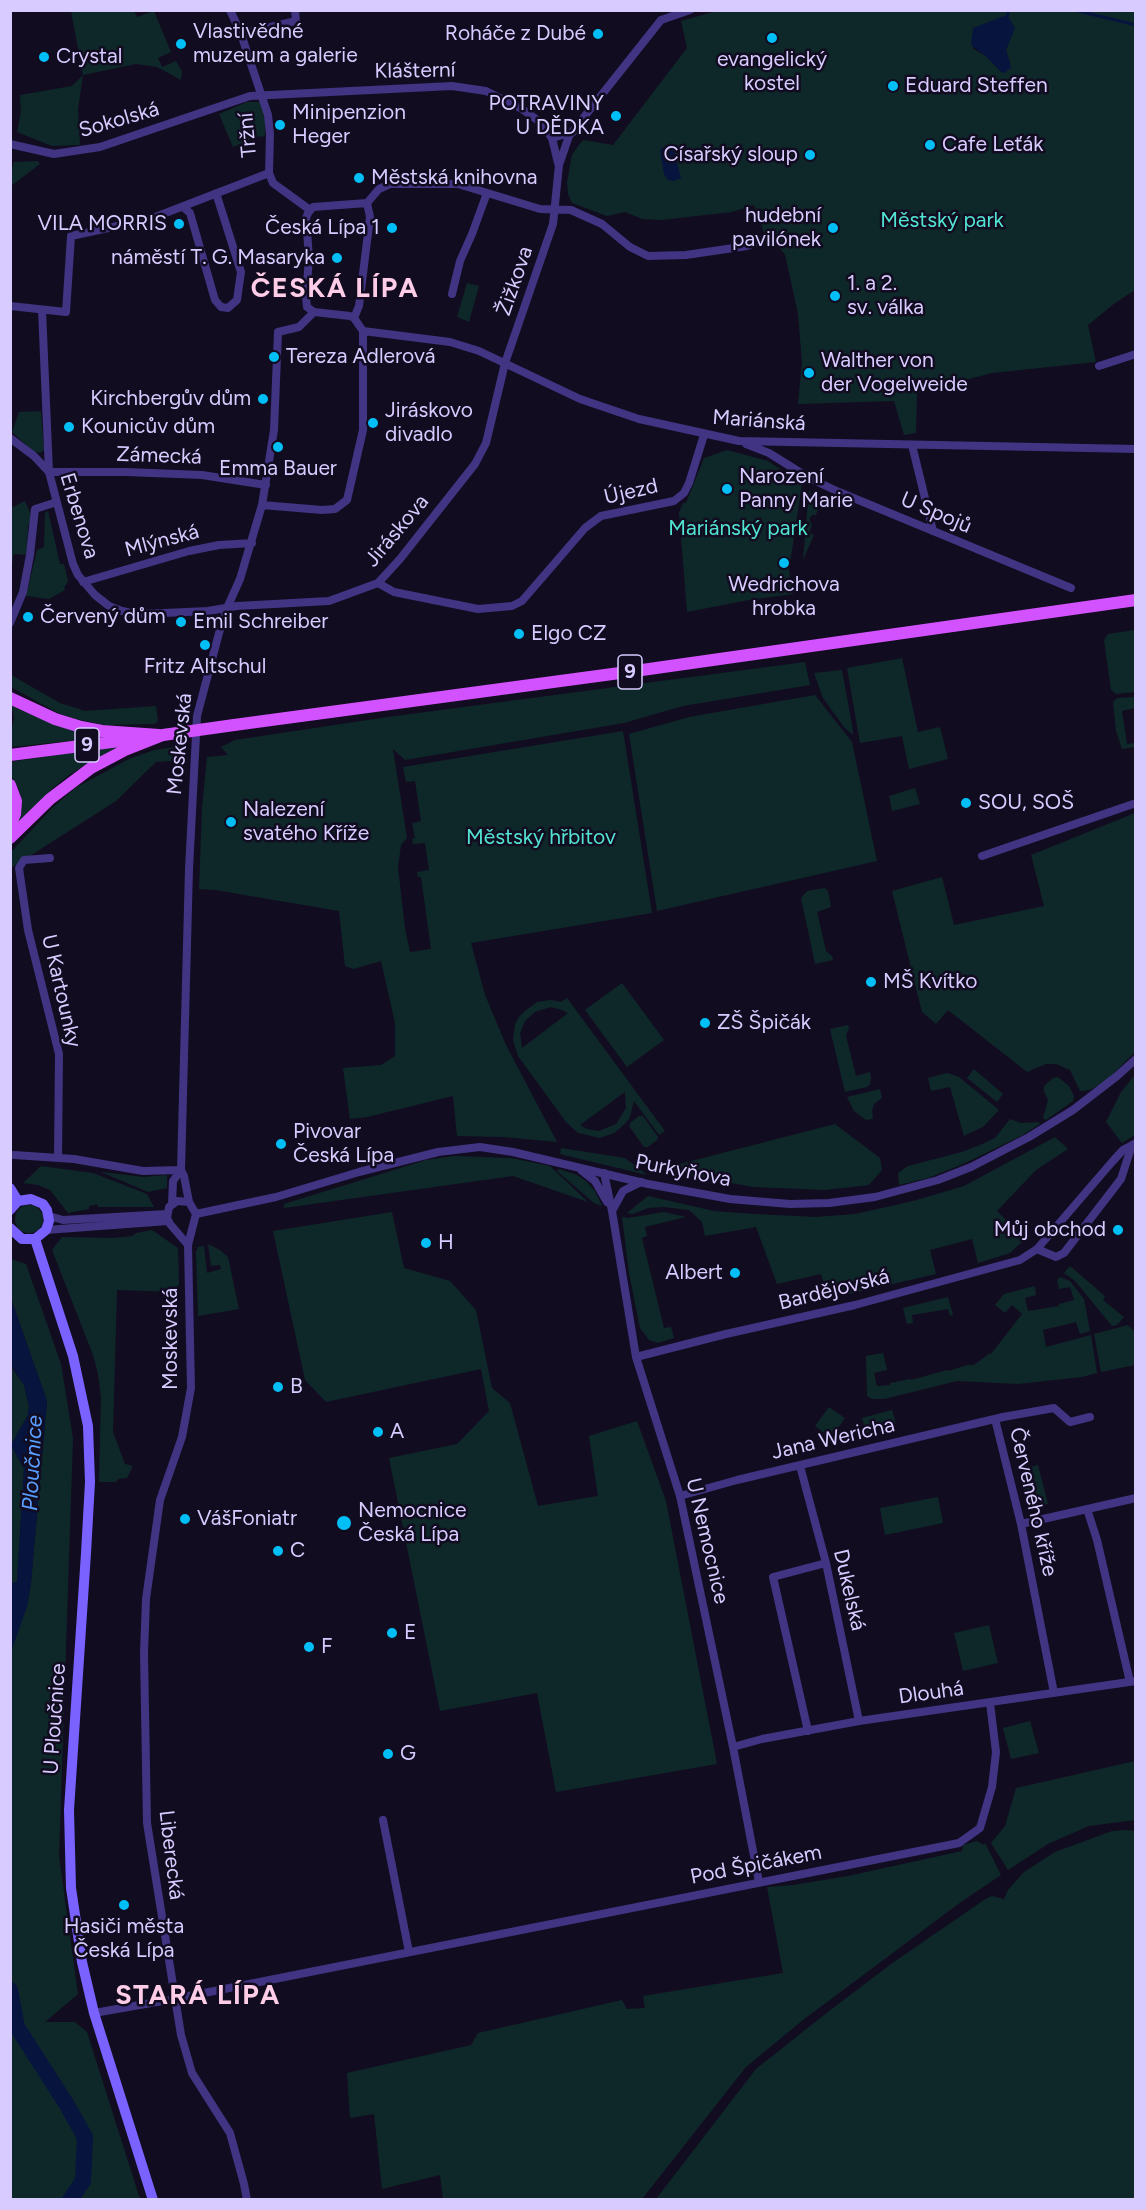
<!DOCTYPE html>
<meta charset="utf-8">
<style>
body{margin:0}
#map{position:relative;width:1146px;height:2210px;overflow:hidden;background:#120c20;font-family:Figtree,sans-serif}
canvas{display:block}
.frame{position:absolute;inset:0;border:12px solid #d7cbff;pointer-events:none}
</style>
<div id="map">
<canvas width="1146" height="2210"></canvas>
<div class="frame"></div>
</div>
<script>
const ctx = document.querySelector('canvas').getContext('2d');
ctx.lineJoin = 'round';
function paint(path, color) { ctx.fillStyle = color; ctx.fill(path, 'evenodd'); }
const shape = rows => new Path2D(rows.map(r => 'M' + r).join(''));
function stroke(path, color, width, dash) { ctx.strokeStyle = color; ctx.lineWidth = width; ctx.lineCap = dash ? 'butt' : 'round'; ctx.setLineDash(dash || []); ctx.stroke(path); }
function label(font, color, halo, rows, align = 'center') {
  ctx.font = font + ' Figtree,sans-serif'; ctx.lineWidth = 5; ctx.setLineDash([]); ctx.textBaseline = 'middle'; ctx.strokeStyle = halo; ctx.fillStyle = color; for (const [text, x, y, turn = 0] of rows) {
    ctx.save(); ctx.translate(x, y); ctx.rotate((+turn || 0) * Math.PI / 180); ctx.textAlign = isNaN(turn) ? turn : align; if (halo) ctx.strokeText(text, 0, 0); ctx.fillText(text, 0, 0); ctx.restore();
  }
}
paint(shape([
 [720,10,1135,11,1135,290,1115,303,1088,325,1096,362,992,373,917,393,916,433,904,435,894,401,798,404,802,363,798,314,785,254,764,233,754,205,732,212,661,220,642,219,625,212,607,216,572,203,568,194,567,182,572,155,581,142,584,140,613,145,687,48,681,21],
 [1008,17,1014,28,1006,50,1011,67,1001,72,986,56,972,48],
 [71,11,134,11,137,17,154,11,171,52,158,58,162,67,176,61,182,71,181,80,157,67,136,64,83,75,78,109,80,145,52,146,17,132,21,112,20,95,72,86,83,75],
 [247,102,260,102,265,119,265,136,255,137,233,147,219,114],
 [38,161,40,164,11,186,11,172,14,162],
 [467,283,479,286,469,322,457,317],
 [41,411,44,450,40,453,33,451,12,432,19,412],
 [727,450,768,461,802,484,789,570,793,594,749,600,687,612,679,513,683,503,686,503,704,458],
 [809,490,819,506,816,515,812,515,809,519,812,525,809,533,814,535,803,560],
 [25,501,32,517,28,526,27,555,15,554,13,556,11,576,11,508],
 [48,511,60,564,64,564,68,581,64,588,65,590,49,599,26,596,37,550,44,547,45,513],
 [1135,630,1135,692,1116,694,1111,690,1104,640,1108,634],
 [902,658,918,732,940,727,948,759,909,769,902,736,860,743,847,668],
 [805,662,810,685,683,706,624,723,405,760,393,749,407,838,401,845,398,867,405,929,410,952,431,949,421,877,418,877,417,872,429,870,425,843,413,844,412,839,415,838,412,823,421,821,415,781,406,782,403,767,623,731,652,913,471,943,485,995,506,1045,557,1142,504,1137,457,1136,453,1096,367,1117,350,1119,343,1068,381,1065,395,1056,395,1023,381,961,353,969,345,966,339,911,215,890,199,889,202,808,207,757,228,755,221,747,235,740,388,717],
 [842,670,852,725,853,735,844,727,823,698,814,673],
 [11,675,60,703,85,711,156,706,158,721,155,724,105,725,76,719,58,713,11,687],
 [815,695,852,742,877,861,657,911,629,734,689,717],
 [1135,697,1135,708,1122,711,1127,744,1135,743,1135,747,1122,749,1116,731,1113,702,1117,698],
 [11,702,117,736,11,747,11,733,14,718],
 [135,743,89,763,69,775,52,789,12,833,22,802,19,790,11,775,10,762],
 [182,746,183,760,156,762,116,801,11,868,11,852,52,808,75,788,129,759,154,750],
 [915,788,920,804,892,811,889,796],
 [1135,813,1135,1052,1107,1080,1090,1090,1080,1091,1070,1070,1056,1064,1046,1064,1027,1072,948,1010,936,1024,922,1012,892,891,942,877,954,925,1044,906,1031,855],
 [825,888,828,891,831,907,817,912,826,951,832,956,833,960,815,964,801,898,807,891],
 [622,983,664,1040,627,1067,585,1010],
 [567,998,665,1131,659,1135,634,1101,630,1117,626,1123,614,1133,600,1138,578,1133,566,1122,518,1056,513,1040,515,1024,519,1017,525,1011,537,1002,551,1000,561,1002],
 [551,1007,562,1010,568,1013,522,1048,520,1033,525,1021,535,1012],
 [625,1092,626,1108,616,1124,599,1131,587,1129,580,1125],
 [848,1025,849,1028,846,1036,856,1076,870,1072,871,1078,870,1084,867,1087,845,1092,830,1029],
 [974,1069,1003,1094,997,1102,967,1078],
 [947,1073,959,1077,999,1110,983,1127,964,1136,950,1087,931,1091,928,1078],
 [1135,1075,1135,1135,1122,1143,1106,1122,1121,1092],
 [1058,1077,1069,1086,1074,1096,1073,1101,1046,1120,1043,1118,1048,1100,1044,1091,1044,1086,1053,1078],
 [880,1089,882,1098,874,1104,872,1111,873,1119,871,1119,866,1120,854,1111,847,1097],
 [639,1116,643,1116,658,1137,657,1140,648,1147,644,1147,629,1126,630,1123],
 [1010,1119,1021,1123,1038,1122,1040,1124,1021,1136,963,1164,928,1178,899,1185,898,1173,908,1166,962,1152,980,1145,995,1138],
 [835,1124,880,1158,882,1170,869,1185,825,1190,753,1187,672,1172,672,1166],
 [1055,1137,1068,1149,1036,1170,997,1211,1025,1239,1010,1253,978,1263,972,1239,930,1250,936,1274,828,1299,821,1274,777,1284,756,1227,705,1236,702,1222,689,1210,664,1207,648,1208,633,1214,627,1213,648,1196,714,1211,754,1214,816,1217,855,1214,913,1201,964,1186],
 [561,1148,625,1158,647,1175,560,1154],
 [454,1156,511,1158,550,1166,588,1202,513,1176,284,1208,284,1204,426,1160],
 [41,1166,93,1173,147,1194,154,1207,98,1207,97,1204,89,1206,89,1209,68,1213,50,1190,38,1185,23,1183],
 [559,1169,577,1175,586,1181,595,1191,602,1206,594,1203,557,1171],
 [101,1172,144,1177,167,1175,167,1188,148,1192],
 '15 1219a14 14 0 1 1 28 0a14 14 0 1 1-28 0Z',
 [392,1212,404,1268,450,1281,476,1310,492,1388,510,1403,538,1506,598,1496,589,1436,637,1421,666,1501,717,1764,556,1792,537,1693,440,1711,389,1458,457,1444,489,1411,481,1369,326,1402,305,1380,273,1231],
 [664,1212,686,1217,645,1227,647,1236,642,1238,664,1328,671,1327,674,1338,658,1343,649,1340,640,1328,629,1273,622,1217,628,1218],
 [152,1230,178,1248,179,1284,174,1292,117,1290,113,1432,125,1464,133,1466,127,1478,118,1479,116,1482,99,1482,101,1397,98,1374,93,1355,52,1250,62,1237,113,1238,133,1236,136,1233],
 [208,1244,220,1250,228,1257,239,1309,198,1316,196,1252,198,1247,204,1246,207,1273,221,1269,220,1265,211,1266],
 [11,1259,26,1264,61,1364,73,1438,59,1856,78,1994,45,2022,75,2022,87,2032,140,2199,11,2200,10,1652,27,1606,31,1583,47,1401,11,1299],
 [1070,1266,1105,1296,1103,1300,1124,1317,1117,1325,1112,1326,1075,1281,1064,1273],
 [1060,1277,1070,1281,1084,1299,1090,1331,1080,1334,1076,1322,1043,1330,1046,1347,1091,1335,1097,1373,1082,1377,1018,1384,957,1381,884,1399,872,1399,867,1396,866,1356,883,1353,887,1370,874,1373,877,1386,890,1385,890,1383,910,1379,911,1380,947,1370,948,1371,968,1365,974,1365,990,1353,991,1354,1022,1314,1012,1305,1005,1313,995,1305,1004,1294,1035,1286,1036,1295,1025,1298,1028,1311,1059,1306,1059,1304,1074,1300,1070,1287,1059,1289,1057,1280],
 [948,1297,953,1315,950,1316,948,1309,912,1315,913,1323,907,1324,903,1308],
 [1128,1325,1135,1332,1135,1365,1101,1372,1094,1334],
 [10,1365,24,1385,29,1406,28,1415,11,1445,24,1469,17,1582,11,1583],
 [829,1407,845,1418,831,1438,815,1426],
 [892,1410,896,1424,866,1433,862,1418],
 [1038,1465,1048,1504,1029,1509,1020,1470],
 [938,1497,943,1523,885,1535,880,1508],
 [989,1625,998,1663,963,1671,954,1633],
 [1030,1721,1039,1753,1011,1759,1003,1728],
 [1135,1761,1135,1820,1089,1826,1048,1844,1008,1870,991,1843,1005,1826,1016,1788],
 [1126,1830,1136,1831,1135,2199,656,2199,756,2069,824,2015,891,1964,984,1900,992,1896,1004,1899,1008,1890,1024,1872,1055,1852,1112,1831],
 [977,1841,983,1845,985,1843,1001,1875,961,1902,803,2020,746,2067,642,2199,443,2199,440,2175,382,2189,374,2114,350,2118,347,2073,471,2045,478,2033,622,2000,627,2009,645,2008,643,1996,783,1973,767,1887,793,1885,848,1876,962,1851,963,1845]
]), '#0e282a');
paint(shape([
 [1004,16,1008,17,1015,28,1006,50,1011,67,1005,73,1001,72,986,56,971,45,973,28],
 [673,147,681,178,674,181,668,180,664,174,660,151,662,148],
 [11,1299,47,1401,31,1583,27,1606,11,1652,11,1583,17,1582,24,1469,11,1445,28,1415,29,1406,24,1385,11,1365]
]), '#07143e');
stroke(shape([
 [1074,10,1136,25],
 [1006,20,1009,10]
]), '#07143e', 3);
stroke(shape([
 [10,1990,17,2027,67,2105,85,2137,83,2181,70,2200]
]), '#07143e', 16);
stroke(shape([
 [230,10,241,34,268,115,270,134,269,173,273,183,310,210],
 [241,34,296,21,295,10],
 [552,138,573,132],
 [10,144,54,154,100,147,250,96,452,86,486,91,522,109,540,122,552,138,558,163],
 [367,203,379,189,390,184,458,184,540,209,571,210,602,224,630,247,648,256,686,255,747,246,762,240],
 [183,207,190,213,215,300,221,307,228,308,237,300,241,272,216,193],
 [452,294,460,261,472,234,487,193],
 [10,306,66,312,71,236,150,219,269,173],
 [42,310,49,472,127,472,202,475,266,485],
 [354,318,359,306,370,217,367,203,313,207,308,213,306,218,309,258,306,297,307,307,314,312,350,316,354,318,363,331],
 [363,331,450,342,479,351,580,399,639,419,739,441,1136,449],
 [1099,366,1136,354],
 [10,438,34,456,49,472,73,564,78,575,95,595,109,606,122,611,136,614,164,613,208,611,237,606,329,601,378,583,400,559,475,464,486,443,505,363,553,224,559,165,569,136,661,20,690,10],
 [746,444,769,453,809,478,839,492,1071,588],
 [912,445,933,531],
 [262,505,322,510,335,509,347,500,363,430,363,331],
 [83,582,189,551,219,545,252,543],
 [378,583,394,592,478,609,512,606,522,601,585,528,601,516,674,501,684,493,689,483,704,435],
 [10,623,23,592,30,555,35,509,57,502],
 [982,856,1136,803],
 [50,858,24,860,19,868,28,930,59,1054,58,1158],
 [14,1155,74,1159,143,1171,181,1170],
 [181,1170,189,869,197,716,219,633,227,608,240,579,262,505,274,430,278,332,299,327,314,312],
 [181,1170,184,1176,189,1202],
 [581,1170,595,1181,607,1202],
 [604,1173,612,1211,636,1357,680,1496,733,1747,759,1882],
 [172,1204,173,1181,181,1170],
 [612,1211,623,1191,641,1182],
 [196,1214,276,1197,359,1172,438,1152,480,1147,513,1152,648,1184,730,1199,790,1204,829,1203,875,1197,938,1180,971,1167,1029,1137,1073,1110,1117,1076,1136,1059],
 [49,1216,63,1220,167,1214],
 [46,1230,168,1221],
 [188,1245,170,1224,167,1218,169,1207,177,1201,189,1202,196,1214,188,1245,191,1388,182,1437,160,1500,146,1599,144,1653,147,1823,181,2035,192,2073,230,2133,244,2184,247,2200],
 [1037,1249,1056,1257,1064,1253,1121,1179,1132,1145],
 [636,1357,726,1334,855,1305,1020,1260,1037,1249,1112,1162,1123,1150,1136,1143],
 [995,1419,1021,1524,1054,1693],
 [800,1466,826,1563,859,1721],
 [680,1496,737,1480,1003,1417,1054,1408,1070,1422,1090,1417],
 [1087,1509,1097,1540,1130,1682],
 [1021,1524,1136,1498],
 [808,1731,773,1577,826,1563],
 [733,1747,762,1739,859,1721,1136,1681],
 [383,1820,409,1952],
 [94,2013,174,1999,959,1843,980,1828,992,1787,996,1752,990,1703]
]), '#413482', 8);
stroke(shape([
 [10,1188,18,1201],
 [10,1210,18,1201,31,1199,43,1204,47,1210,49,1221,46,1230,35,1239,22,1239,10,1228],
 [35,1239,73,1356,88,1426,90,1482,86,1553,69,1810,71,1888,82,1962,94,2013,153,2200]
]), '#7962ff', 10);
stroke(shape([
 [10,698,55,719,81,727,102,731,159,735],
 [234,725,642,670,1136,600],
 [10,755,135,739],
 [10,785,16,801,15,814,10,826],
 [10,838,50,799,91,768,125,750,163,735]
]), '#d352ff', 12);
stroke(shape([
 [163,735,234,725]
]), '#d352ff', 12);
for (const [x, y, r, color] of [
 [598,34,6,"#00bff6"],
 [772,38,6,"#00bff6"],
 [181,44,6,"#00bff6"],
 [44,57,6,"#00bff6"],
 [893,86,6,"#00bff6"],
 [616,116,6,"#00bff6"],
 [280,125,6,"#00bff6"],
 [930,145,6,"#00bff6"],
 [810,155,6,"#00bff6"],
 [359,178,6,"#00bff6"],
 [179,224,6,"#00bff6"],
 [392,228,6,"#00bff6"],
 [833,228,6,"#00bff6"],
 [337,258,6,"#00bff6"],
 [835,296,6,"#00bff6"],
 [274,357,6,"#00bff6"],
 [809,373,6,"#00bff6"],
 [263,399,6,"#00bff6"],
 [373,423,6,"#00bff6"],
 [69,427,6,"#00bff6"],
 [278,447,6,"#00bff6"],
 [727,489,6,"#00bff6"],
 [784,563,6,"#00bff6"],
 [28,617,6,"#00bff6"],
 [181,622,6,"#00bff6"],
 [519,634,6,"#00bff6"],
 [205,645,6,"#00bff6"],
 [966,803,6,"#00bff6"],
 [231,822,6,"#00bff6"],
 [871,982,6,"#00bff6"],
 [705,1023,6,"#00bff6"],
 [281,1144,6,"#00bff6"],
 [1118,1230,6,"#00bff6"],
 [426,1243,6,"#00bff6"],
 [735,1273,6,"#00bff6"],
 [278,1387,6,"#00bff6"],
 [378,1432,6,"#00bff6"],
 [185,1519,6,"#00bff6"],
 [344,1523,8,"#00bff6"],
 [278,1551,6,"#00bff6"],
 [392,1633,6,"#00bff6"],
 [309,1647,6,"#00bff6"],
 [388,1754,6,"#00bff6"],
 [124,1905,6,"#00bff6"]
]) { const dot = new Path2D(); dot.arc(x, y, r, 0, 2 * Math.PI); ctx.fillStyle = color; ctx.fill(dot); stroke(dot, '#120c20', 2); }
for (const [x, y, w] of [
 [630,672,24],
 [87,745,24]
]) { const box = new Path2D(); box.roundRect(x - w / 2, y - 17, w, 34, 4.5); ctx.fillStyle = '#120c20'; ctx.fill(box); stroke(box, '#d7cbff', 1.5); }
label('bold 20px', '#d7cbff', null, [
 ["9",630,672],
 ["9",87,745]
]);
label('21px', '#d7cbff', '#120c20', [
 ["Vlastivědné",193,32],
 ["muzeum a galerie",193,56],
 ["Roháče z Dubé",586,34,"right"],
 ["Crystal",56,57],
 ["evangelický",772,60,"center"],
 ["kostel",772,84,"center"],
 ["Eduard Steffen",905,86],
 ["POTRAVINY",604,104,"right"],
 ["U DĚDKA",604,128,"right"],
 ["Minipenzion",292,113],
 ["Heger",292,137],
 ["Cafe Leťák",942,145],
 ["Císařský sloup",798,155,"right"],
 ["Městská knihovna",371,178],
 ["hudební",821,216,"right"],
 ["pavilónek",821,240,"right"],
 ["VILA MORRIS",167,224,"right"],
 ["Česká Lípa 1",380,228,"right"],
 ["náměstí T. G. Masaryka",325,258,"right"],
 ["1. a 2.",847,284],
 ["sv. válka",847,308],
 ["Tereza Adlerová",286,357],
 ["Walther von",821,361],
 ["der Vogelweide",821,385],
 ["Kirchbergův dům",251,399,"right"],
 ["Jiráskovo",385,411],
 ["divadlo",385,435],
 ["Kounicův dům",81,427],
 ["Emma Bauer",278,469,"center"],
 ["Narození",739,477],
 ["Panny Marie",739,501],
 ["Wedrichova",784,585,"center"],
 ["hrobka",784,609,"center"],
 ["Červený dům",40,617],
 ["Emil Schreiber",193,622],
 ["Elgo CZ",531,634],
 ["Fritz Altschul",205,667,"center"],
 ["SOU, SOŠ",978,803],
 ["Nalezení",243,810],
 ["svatého Kříže",243,834],
 ["MŠ Kvítko",883,982],
 ["ZŠ Špičák",717,1023],
 ["Pivovar",293,1132],
 ["Česká Lípa",293,1156],
 ["Můj obchod",1106,1230,"right"],
 ["H",438,1243],
 ["Albert",723,1273,"right"],
 ["B",290,1387],
 ["A",390,1432],
 ["Nemocnice",358,1511],
 ["Česká Lípa",358,1535],
 ["VášFoniatr",197,1519],
 ["C",290,1551],
 ["E",404,1633],
 ["F",321,1647],
 ["G",400,1754],
 ["Hasiči města",124,1927,"center"],
 ["Česká Lípa",124,1951,"center"]
], 'left');
label('21px', '#d7cbff', '#120c20', [
 ["Klášterní",415,71,-1],
 ["Sokolská",119,120,-16],
 ["Tržní",248,135,-95],
 ["Žižkova",515,281,-71],
 ["Mariánská",759,421,4],
 ["Zámecká",159,456,2],
 ["Újezd",631,492,-13],
 ["U Spojů",936,513,23],
 ["Erbenova",79,516,73],
 ["Jiráskova",397,531,-50],
 ["Mlýnská",162,541,-15],
 ["Moskevská",180,744,-84],
 ["U Kartounky",61,991,77],
 ["Purkyňova",683,1171,11],
 ["Bardějovská",834,1290,-14],
 ["Moskevská",171,1339,-90],
 ["Jana Wericha",833,1439,-13],
 ["Červeného kříže",1033,1502,77],
 ["U Nemocnice",707,1541,77],
 ["Dukelská",849,1590,77],
 ["Dlouhá",931,1693,-8],
 ["U Ploučnice",55,1719,-86],
 ["Liberecká",171,1855,83],
 ["Pod Špičákem",756,1865,-11]
]);
label('21px', '#52e4d2', '#120c20', [
 ["Městský park",942,221],
 ["Mariánský park",738,529],
 ["Městský hřbitov",541,838]
]);
label('italic 22px', '#599eff', '#120c20', [
 ["Ploučnice",33,1463,-87]
]);
ctx.letterSpacing = '1.5px';
label('bold 27px', '#ffcde7', '#120c20', [
 ["ČESKÁ LÍPA",335,289],
 ["STARÁ LÍPA",198,1996]
]);
ctx.letterSpacing = '0px';
</script>
